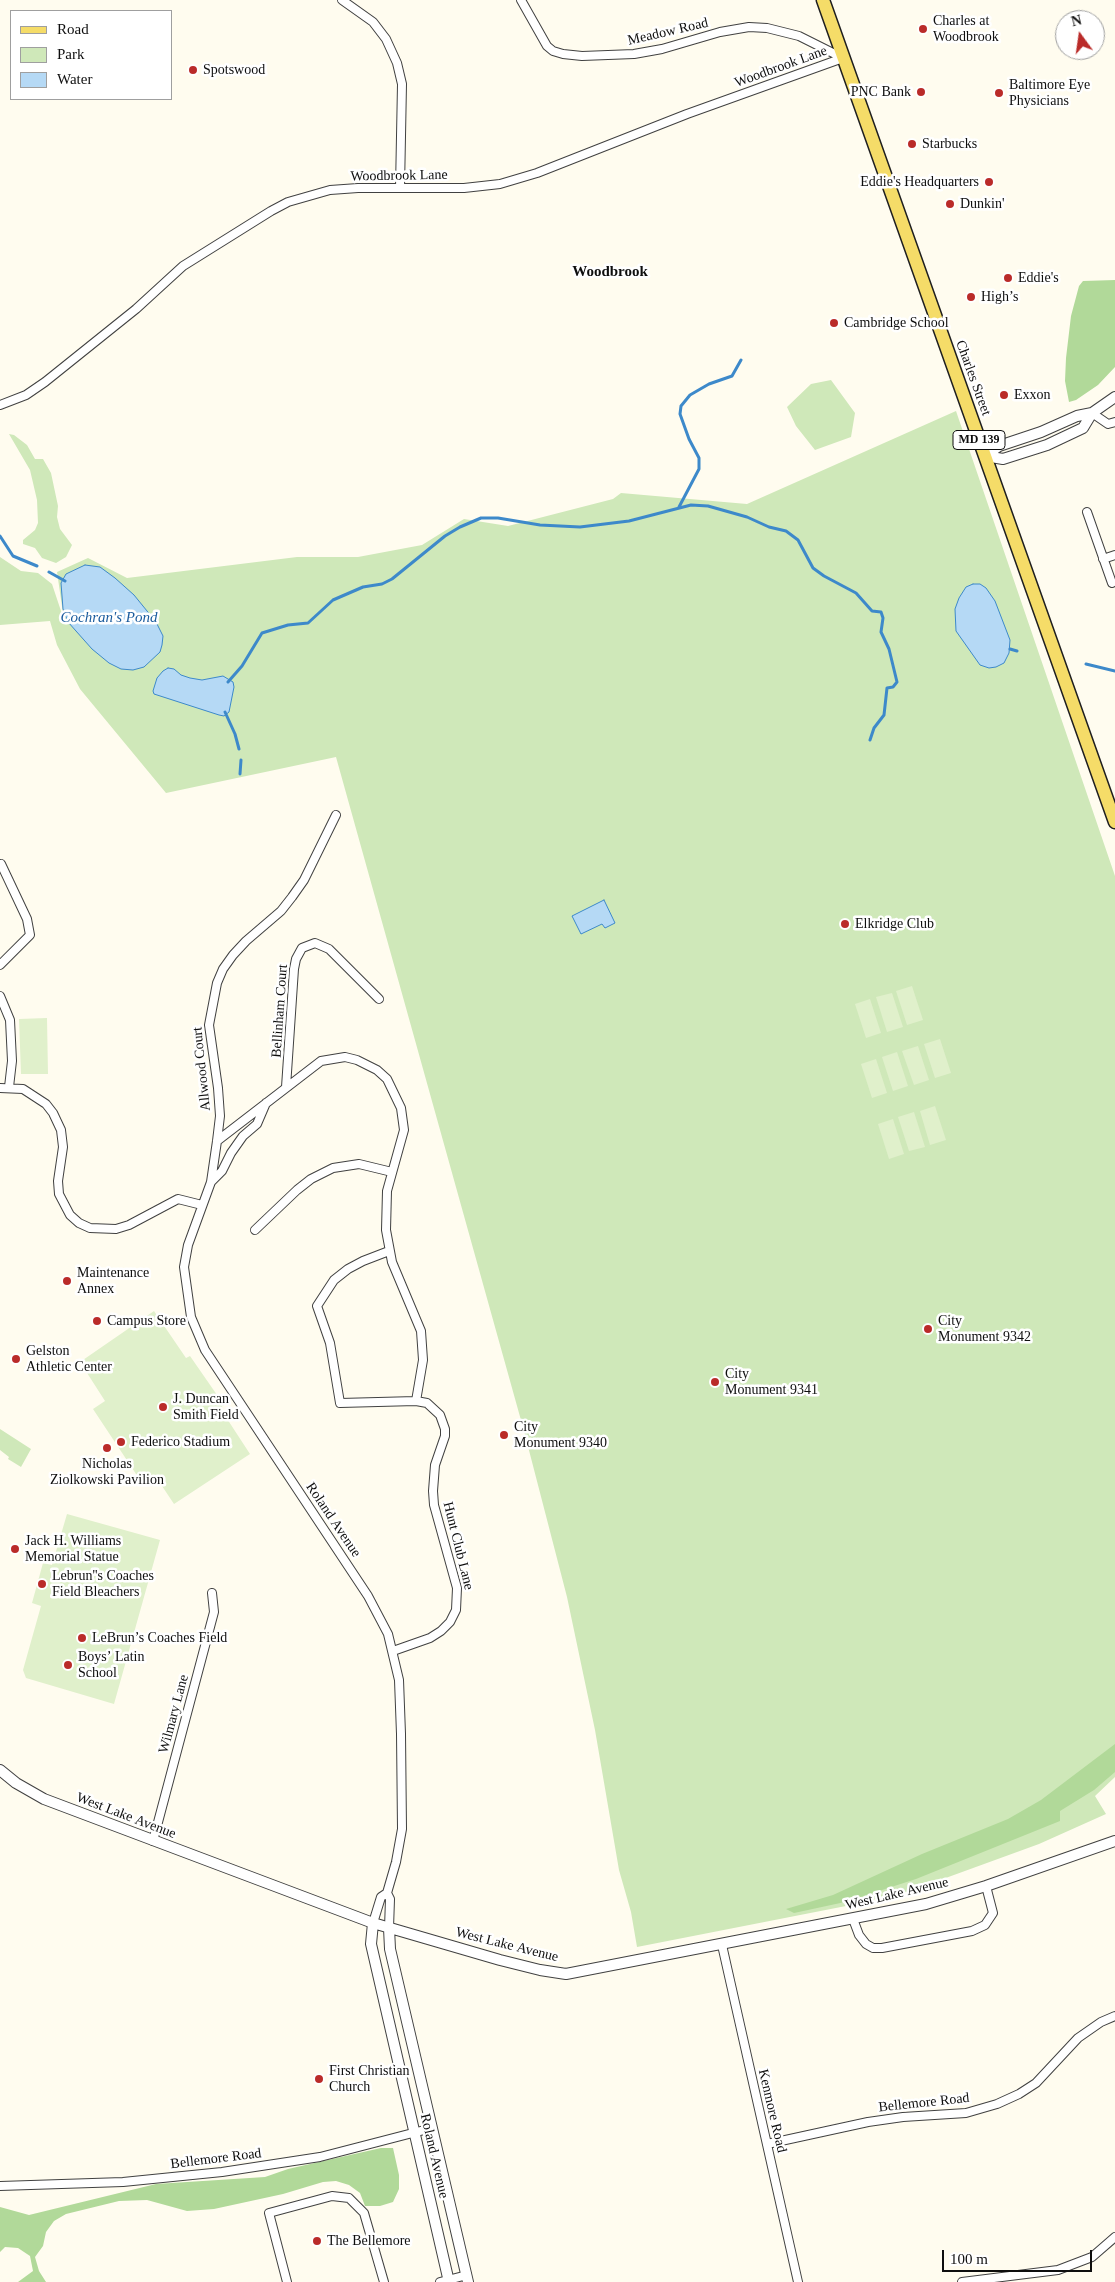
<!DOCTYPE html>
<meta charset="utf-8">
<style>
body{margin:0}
#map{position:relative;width:1115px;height:2282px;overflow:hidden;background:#fffcef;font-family:Georgia,serif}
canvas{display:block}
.legend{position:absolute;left:10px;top:10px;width:162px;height:90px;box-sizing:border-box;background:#fff;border:1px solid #9f9f9f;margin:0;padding:6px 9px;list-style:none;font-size:15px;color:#0e0e0e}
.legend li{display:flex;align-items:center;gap:10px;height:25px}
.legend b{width:25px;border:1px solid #9f9f9f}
.north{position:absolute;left:1055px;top:10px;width:50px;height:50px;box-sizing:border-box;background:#fff;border:1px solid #9f9f9f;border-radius:50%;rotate:346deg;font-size:14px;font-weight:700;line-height:20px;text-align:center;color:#0e0e0e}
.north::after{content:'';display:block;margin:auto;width:18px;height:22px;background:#ba2b29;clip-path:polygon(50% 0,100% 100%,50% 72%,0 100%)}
.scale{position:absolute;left:942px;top:2250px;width:150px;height:22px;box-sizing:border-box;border:2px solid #0e0e0e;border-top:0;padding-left:6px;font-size:15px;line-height:18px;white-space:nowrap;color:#0e0e0e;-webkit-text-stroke:4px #fff;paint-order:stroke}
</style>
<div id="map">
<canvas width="1115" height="2282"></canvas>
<ul class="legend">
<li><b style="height:6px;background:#f5dc68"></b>Road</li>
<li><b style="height:14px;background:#cfe8b9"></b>Park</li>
<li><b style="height:14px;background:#b5d9f5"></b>Water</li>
</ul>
<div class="north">N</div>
<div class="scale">100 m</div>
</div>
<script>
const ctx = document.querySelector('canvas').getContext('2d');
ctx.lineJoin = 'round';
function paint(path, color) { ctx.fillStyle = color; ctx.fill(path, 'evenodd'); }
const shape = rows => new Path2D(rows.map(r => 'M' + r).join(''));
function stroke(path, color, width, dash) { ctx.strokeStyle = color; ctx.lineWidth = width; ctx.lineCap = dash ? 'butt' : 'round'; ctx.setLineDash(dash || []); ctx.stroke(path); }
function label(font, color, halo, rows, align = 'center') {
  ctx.font = font + ' Georgia,serif'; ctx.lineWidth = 5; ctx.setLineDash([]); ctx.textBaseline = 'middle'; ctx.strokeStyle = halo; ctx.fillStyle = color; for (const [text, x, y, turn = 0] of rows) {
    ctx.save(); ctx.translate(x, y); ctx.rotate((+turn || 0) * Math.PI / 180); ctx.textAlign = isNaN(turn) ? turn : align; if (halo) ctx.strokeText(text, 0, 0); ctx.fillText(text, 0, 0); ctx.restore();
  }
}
paint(shape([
 [831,380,855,413,851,437,815,450,796,426,787,407,811,384],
 [956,411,1115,876,1115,1777,1095,1796,1106,1814,1039,1844,910,1891,846,1906,637,1947,631,1912,619,1870,595,1730,567,1597,524,1431,336,757,166,793,80,689,57,645,50,621,0,625,0,557,21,571,38,573,52,584,64,620,57,572,88,558,127,578,297,557,358,557,422,545,464,519,508,526,613,499,621,493,747,504],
 [9,434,14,435,27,445,35,459,43,459,51,473,58,506,57,517,60,529,72,545,66,557,56,563,42,558,35,548,23,544,23,540,35,530,38,523,37,500,30,470],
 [0,1429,31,1449,21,1467,8,1459,9,1457,0,1450]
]), '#cfe8b9');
paint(shape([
 [1115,280,1115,367,1098,385,1076,400,1069,402,1065,381,1066,358,1071,316,1079,286,1083,281],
 [1115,1744,1115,1772,1094,1790,1060,1811,1060,1821,916,1879,845,1902,794,1913,786,1909,833,1895,922,1854,1008,1819,1041,1800],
 [381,2148,393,2148,399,2175,399,2189,393,2202,380,2206,365,2206,360,2193,349,2185,336,2181,323,2182,283,2194,214,2209,187,2211,147,2200,119,2201,66,2214,54,2221,46,2232,43,2246,35,2257,39,2271,46,2282,18,2282,33,2271,30,2256,18,2248,5,2247,0,2252,0,2207,29,2215,156,2184,265,2177,288,2169]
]), '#b1d999');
paint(shape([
 [912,986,923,1020,907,1025,896,991],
 [892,993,903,1027,887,1032,876,997],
 [870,999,881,1033,866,1038,855,1004],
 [47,1018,48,1074,21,1074,19,1019],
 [940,1039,951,1073,935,1078,924,1044],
 [918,1046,929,1080,914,1085,902,1051],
 [897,1052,908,1086,893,1091,882,1057],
 [876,1059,887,1093,872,1098,861,1064],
 [935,1106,946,1140,930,1145,920,1111],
 [914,1112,925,1147,909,1151,898,1117],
 [893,1119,904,1154,889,1159,878,1124],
 [154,1311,186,1358,190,1356,224,1405,220,1408,250,1454,174,1504,158,1480,149,1474,140,1480,93,1409,105,1401,80,1362],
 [67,1514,160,1540,114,1704,26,1678,23,1670,41,1606,32,1603,43,1563,52,1565]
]), '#e0f0cb');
const water = shape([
 [85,565,100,567,115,578,134,595,156,622,163,636,162,645,160,652,144,667,133,670,121,669,109,663,92,649,68,622,63,609,61,583,66,574,85,565],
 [973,584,980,584,986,588,995,601,1010,640,1009,653,1004,663,996,667,989,668,980,665,956,631,955,609,959,598,966,587,973,584],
 [168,668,174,669,181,675,190,678,202,680,223,676,233,682,234,687,229,712,224,716,219,715,154,694,153,691,157,678,163,671,168,668],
 [604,900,615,923,605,928,602,924,581,934,572,916,604,900]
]);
paint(water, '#b5d9f5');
stroke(water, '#3d89ca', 1);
stroke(shape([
 [679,507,699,469,699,458,689,439,680,414,681,406,690,395,709,384,732,376,741,360],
 [0,536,13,556,37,566],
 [49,572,65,581],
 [1010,649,1017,651],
 [1086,664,1115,671],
 [228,682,242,666,262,633,288,625,308,623,333,600,363,587,382,584,392,579,445,536,460,527,481,518,498,518,540,525,580,527,629,521,691,505,708,506,747,517,769,527,786,531,798,540,813,568,824,576,856,593,872,611,881,612,883,618,881,632,889,649,897,682,893,687,887,688,884,715,874,728,870,740],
 [225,712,235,734,239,749],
 [240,774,241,760]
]), '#3d89ca', 3);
const minor = shape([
 [342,0,373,22,386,39,397,63,402,84,400,188],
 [521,0,547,46,553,51,563,54,582,56,634,54,662,49,720,32,749,27,767,28,799,36,843,58],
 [0,405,26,395,45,382,136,309,183,266,271,211,288,202,330,190,358,188,464,188,500,184,537,173,687,114,843,58],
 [1092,413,1108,424,1115,422],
 [1087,512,1112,583],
 [1103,559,1115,555],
 [336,815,304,880,292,897,281,911,246,941,233,955,223,969,217,983,209,1025,218,1088,220,1116,217,1141,211,1182,188,1245,184,1267,191,1317,205,1350,368,1596,388,1634,399,1680,401,1734,402,1829,396,1862,387,1893,390,1899,389,1928],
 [0,965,30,935,27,919,1,864],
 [0,996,10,1020,12,1061,9,1087],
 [286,1087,294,969,296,959,302,948,315,943,329,949,379,999],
 [0,1088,23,1089,46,1104,53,1113,61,1130,63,1147,58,1181,59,1194,70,1215,79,1223,90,1228,116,1229,129,1225,178,1199,202,1205],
 [217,1141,321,1061,345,1057,357,1060,377,1070,387,1079,401,1108,404,1130,387,1191,386,1230,392,1262,421,1331,423,1360,416,1401],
 [211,1182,222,1171,231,1153,243,1136,257,1124,266,1103],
 [255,1230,297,1190,311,1179,333,1168,359,1164,392,1172],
 [389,1251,363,1261,348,1269,334,1280,317,1306,330,1343,340,1403,416,1401,427,1403,440,1415,445,1429,445,1436,435,1465,433,1491,434,1505,457,1588,456,1610,450,1622,441,1631,430,1638,393,1651],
 [153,1841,214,1612,212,1593],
 [853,1919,859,1935,866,1944,873,1948,882,1948,972,1931,985,1925,993,1913,986,1886],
 [373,1923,381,1897,387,1893],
 [722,1945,798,2282],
 [767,2144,868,2122,903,2117,966,2113,997,2104,1019,2094,1036,2083,1078,2038,1101,2022,1115,2016],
 [0,2186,123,2182,222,2172,320,2157,432,2128],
 [287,2282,269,2213,332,2196,349,2198,364,2213,384,2282],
 [440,2282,467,2275],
 [962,2282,1058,2270,1092,2257,1115,2237]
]);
const tertiary = shape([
 [985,456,999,446,1041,432,1077,416,1092,413,1115,397],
 [985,456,1003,459,1047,445,1083,428,1092,413],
 [0,1770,16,1783,44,1799,373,1923,500,1960,540,1970,566,1974,926,1904,986,1886,1115,1841],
 [373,1923,371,1944,449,2282],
 [389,1928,390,1949,468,2282]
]);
const primary = shape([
 [823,0,1115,822]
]);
stroke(minor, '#414141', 10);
stroke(tertiary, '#414141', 12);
stroke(primary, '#1f1f1f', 15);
stroke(minor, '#fff', 8);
stroke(tertiary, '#fff', 10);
stroke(primary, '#f5dc68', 12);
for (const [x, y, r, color] of [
 [923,29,5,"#ba2b29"],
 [193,70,5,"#ba2b29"],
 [921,92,5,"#ba2b29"],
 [999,93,5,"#ba2b29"],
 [912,144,5,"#ba2b29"],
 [989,182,5,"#ba2b29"],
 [950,204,5,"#ba2b29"],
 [1008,278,5,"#ba2b29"],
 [971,297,5,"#ba2b29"],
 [834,323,5,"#ba2b29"],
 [1004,395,5,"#ba2b29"],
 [845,924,5,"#ba2b29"],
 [67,1281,5,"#ba2b29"],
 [97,1321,5,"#ba2b29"],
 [928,1329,5,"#ba2b29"],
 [16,1359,5,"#ba2b29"],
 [715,1382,5,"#ba2b29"],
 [163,1407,5,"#ba2b29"],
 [504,1435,5,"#ba2b29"],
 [121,1442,5,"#ba2b29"],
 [107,1448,5,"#ba2b29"],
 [15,1549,5,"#ba2b29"],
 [42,1584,5,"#ba2b29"],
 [82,1638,5,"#ba2b29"],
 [68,1665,5,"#ba2b29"],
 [319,2079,5,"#ba2b29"],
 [317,2241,5,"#ba2b29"]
]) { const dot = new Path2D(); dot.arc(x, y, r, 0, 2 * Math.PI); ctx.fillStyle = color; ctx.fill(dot); stroke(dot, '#fff', 2); }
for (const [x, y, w] of [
 [979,440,52]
]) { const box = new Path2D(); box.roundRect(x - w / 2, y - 9.5, w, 19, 4); ctx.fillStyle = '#fff'; ctx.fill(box); stroke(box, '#0e0e0e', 1); }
label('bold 12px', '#0e0e0e', null, [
 ["MD 139",979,440]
]);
label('14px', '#0e0e0e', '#fff', [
 ["Charles at",933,21],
 ["Woodbrook",933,37],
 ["Spotswood",203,70],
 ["Baltimore Eye",1009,85],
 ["Physicians",1009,101],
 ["PNC Bank",911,92,"right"],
 ["Starbucks",922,144],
 ["Eddie's Headquarters",979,182,"right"],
 ["Dunkin'",960,204],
 ["Eddie's",1018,278],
 ["High’s",981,297],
 ["Cambridge School",844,323],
 ["Exxon",1014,395],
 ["Elkridge Club",855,924],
 ["Maintenance",77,1273],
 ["Annex",77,1289],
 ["Campus Store",107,1321],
 ["City",938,1321],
 ["Monument 9342",938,1337],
 ["Gelston",26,1351],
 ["Athletic Center",26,1367],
 ["City",725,1374],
 ["Monument 9341",725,1390],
 ["J. Duncan",173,1399],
 ["Smith Field",173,1415],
 ["City",514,1427],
 ["Monument 9340",514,1443],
 ["Federico Stadium",131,1442],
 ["Nicholas",107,1464,"center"],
 ["Ziolkowski Pavilion",107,1480,"center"],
 ["Jack H. Williams",25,1541],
 ["Memorial Statue",25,1557],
 ["Lebrun''s Coaches",52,1576],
 ["Field Bleachers",52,1592],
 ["LeBrun’s Coaches Field",92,1638],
 ["Boys’ Latin",78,1657],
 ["School",78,1673],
 ["First Christian",329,2071],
 ["Church",329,2087],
 ["The Bellemore",327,2241]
], 'left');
label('14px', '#0e0e0e', '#fff', [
 ["Meadow Road",668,32,-13],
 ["Woodbrook Lane",781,67,-20],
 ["Woodbrook Lane",399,176,-1],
 ["Charles Street",973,378,70],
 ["Bellinham Court",280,1011,-86],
 ["Allwood Court",202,1069,-96],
 ["Roland Avenue",333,1520,56],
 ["Hunt Club Lane",458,1546,76],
 ["Wilmary Lane",174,1714,-75],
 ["West Lake Avenue",126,1816,21],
 ["West Lake Avenue",897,1894,-13],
 ["West Lake Avenue",507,1945,14],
 ["Bellemore Road",924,2103,-6],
 ["Kenmore Road",772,2111,77],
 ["Roland Avenue",434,2156,77],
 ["Bellemore Road",216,2159,-7]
]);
label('bold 15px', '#0e0e0e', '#fff', [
 ["Woodbrook",610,272]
]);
label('italic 15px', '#1a5b9d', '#fff', [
 ["Cochran's Pond",109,618]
]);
</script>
